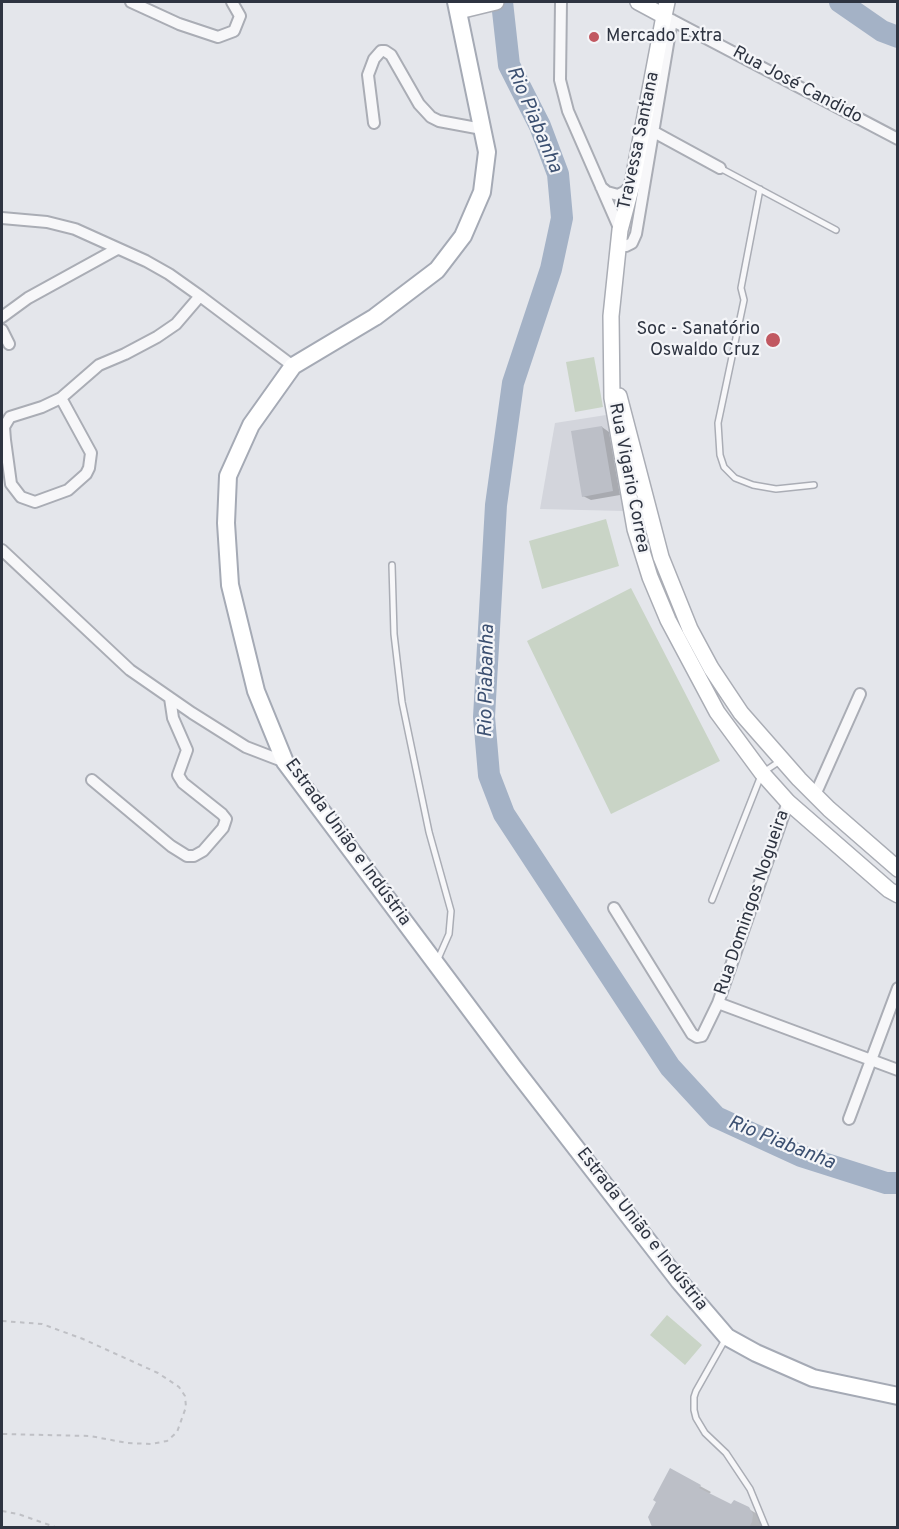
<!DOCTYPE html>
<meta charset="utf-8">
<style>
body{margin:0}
#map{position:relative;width:899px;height:1529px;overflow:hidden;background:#e4e6eb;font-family:Overpass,sans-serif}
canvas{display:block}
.frame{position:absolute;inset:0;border:3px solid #2e3441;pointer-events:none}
</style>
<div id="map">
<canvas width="899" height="1529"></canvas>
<div class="frame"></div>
</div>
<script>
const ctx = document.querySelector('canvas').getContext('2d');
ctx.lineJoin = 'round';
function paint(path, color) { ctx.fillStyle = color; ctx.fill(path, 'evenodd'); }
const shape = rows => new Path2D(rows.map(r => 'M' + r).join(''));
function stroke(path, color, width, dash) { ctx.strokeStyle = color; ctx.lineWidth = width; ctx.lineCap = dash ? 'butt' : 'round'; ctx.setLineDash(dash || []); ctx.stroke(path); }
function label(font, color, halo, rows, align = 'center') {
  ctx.font = font + ' Overpass,sans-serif'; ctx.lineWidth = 4.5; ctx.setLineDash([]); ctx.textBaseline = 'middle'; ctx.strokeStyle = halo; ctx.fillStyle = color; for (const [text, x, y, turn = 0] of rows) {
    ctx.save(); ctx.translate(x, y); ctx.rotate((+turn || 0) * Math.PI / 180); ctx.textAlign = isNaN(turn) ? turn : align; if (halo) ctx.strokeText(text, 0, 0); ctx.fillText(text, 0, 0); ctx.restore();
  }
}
paint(shape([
 [606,415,624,511,540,509,555,423]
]), '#d3d5dc');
paint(shape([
 [594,357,603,407,575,412,566,362],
 [606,519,619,566,542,589,529,541],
 [631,588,720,761,611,814,527,641],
 [667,1315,702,1345,685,1365,650,1335]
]), '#c9d4c6');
paint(shape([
 [602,427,609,432,620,495,591,500,583,496],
 [700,1486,711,1492,709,1494,732,1506,742,1505,759,1515,763,1521,763,1528,653,1528,650,1517]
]), '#0003');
stroke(shape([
 [502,2,509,65,540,126,558,174,562,218,551,269,513,383,496,505,484,717,489,775,504,814,670,1067,716,1117,801,1156,886,1183,898,1183],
 [840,2,882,31,898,37]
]), '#a4b2c6', 22);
paint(shape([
 [602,426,613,491,582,497,571,431],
 [670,1468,701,1485,699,1488,731,1504,734,1500,749,1507,753,1514,752,1522,749,1527,652,1527,648,1517,656,1502,653,1500]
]), '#bcbfc7');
const lane = shape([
 [720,168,836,230],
 [760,189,741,288,744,300,718,423,720,455,724,467,735,478,753,485,776,489,814,485],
 [392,565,394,634,402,702,429,832,451,911,449,934,438,959],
 [712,900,762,773,780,761],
 [726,1338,696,1391,694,1397,694,1410,696,1418,705,1433,726,1453,750,1489,766,1528]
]);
const street = shape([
 [131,2,179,24,218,37,234,31,240,16,232,2],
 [561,2,560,80,568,111,620,230],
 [664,16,898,139],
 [374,123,368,75,374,59,381,51,385,51,391,55,419,104,431,117,439,121,482,129],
 [654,132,720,168],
 [601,187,607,192,618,195,624,192,632,185],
 [2,218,47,222,75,229,146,261,169,274,200,296,293,366],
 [618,245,626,246,632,243,636,234,672,20],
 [2,317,28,298,117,249],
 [2,330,9,344],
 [61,398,91,453,89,468,86,474,68,490,35,502,21,497,11,484,5,440,4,427,10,417,42,407,61,398,99,365,125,354,157,337,176,324,200,296],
 [2,550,130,670,192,713,246,747,285,762],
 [92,780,171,846,187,856,194,856,203,851,223,828,226,819,222,814,183,783,178,775,187,750,173,718,170,698],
 [815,795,860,694],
 [614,908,692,1034,697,1037,702,1036,718,1003,788,802],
 [718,1003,898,1070],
 [849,1119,898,988]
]);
const secondary = shape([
 [638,2,664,16,667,2],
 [459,11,496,2],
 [664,16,632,185,620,230,611,316,612,398,635,529,650,577,668,620,717,712,762,773,788,802,889,890,898,895],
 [619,396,661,557,690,629,711,668,741,713,799,779,829,809,898,869]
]);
const primary = shape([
 [456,2,487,152,482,192,463,236,437,270,375,317,293,366,251,425,228,476,226,523,230,585,256,691,285,762,514,1068,679,1281,727,1337,756,1353,813,1378,898,1396]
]);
stroke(lane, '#aaadb5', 8);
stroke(street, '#aaadb5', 14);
stroke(secondary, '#aaadb5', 18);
stroke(primary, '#a5aab5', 20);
stroke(shape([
 [2,1321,42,1324,83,1339,158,1373,179,1387,185,1396,186,1407,177,1432,167,1441,151,1444,127,1443,90,1436,2,1434],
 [2,1511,18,1514,58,1528]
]), '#bfc0c5', 2, [4.5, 4.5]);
stroke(lane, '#f7f7f9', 5);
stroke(street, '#f7f7f9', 10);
stroke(secondary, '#fff', 15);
stroke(primary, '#fff', 16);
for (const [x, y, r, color] of [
 [594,37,6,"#c15861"],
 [773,340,8,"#c15861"]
]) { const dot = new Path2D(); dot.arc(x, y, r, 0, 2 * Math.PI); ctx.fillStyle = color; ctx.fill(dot); stroke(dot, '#f4f5f8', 2); }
label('18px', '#2e3441', '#f4f5f8', [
 ["Mercado Extra",606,37],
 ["Soc - Sanatório",760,330,"right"],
 ["Oswaldo Cruz",760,351,"right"]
], 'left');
label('18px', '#2e3441', '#f4f5f8', [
 ["Rua José Candido",797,86,28],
 ["Travessa Santana",640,141,-78],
 ["Rua Vigario Correa",628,478,79],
 ["Estrada União e Indústria",347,843,54],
 ["Rua Domingos Nogueira",753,903,-71],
 ["Estrada União e Indústria",641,1230,52]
]);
label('italic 20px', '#3c5071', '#f4f5f8', [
 ["Rio Piabanha",533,120,67],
 ["Rio Piabanha",488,681,-89],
 ["Rio Piabanha",781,1144,22]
]);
</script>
